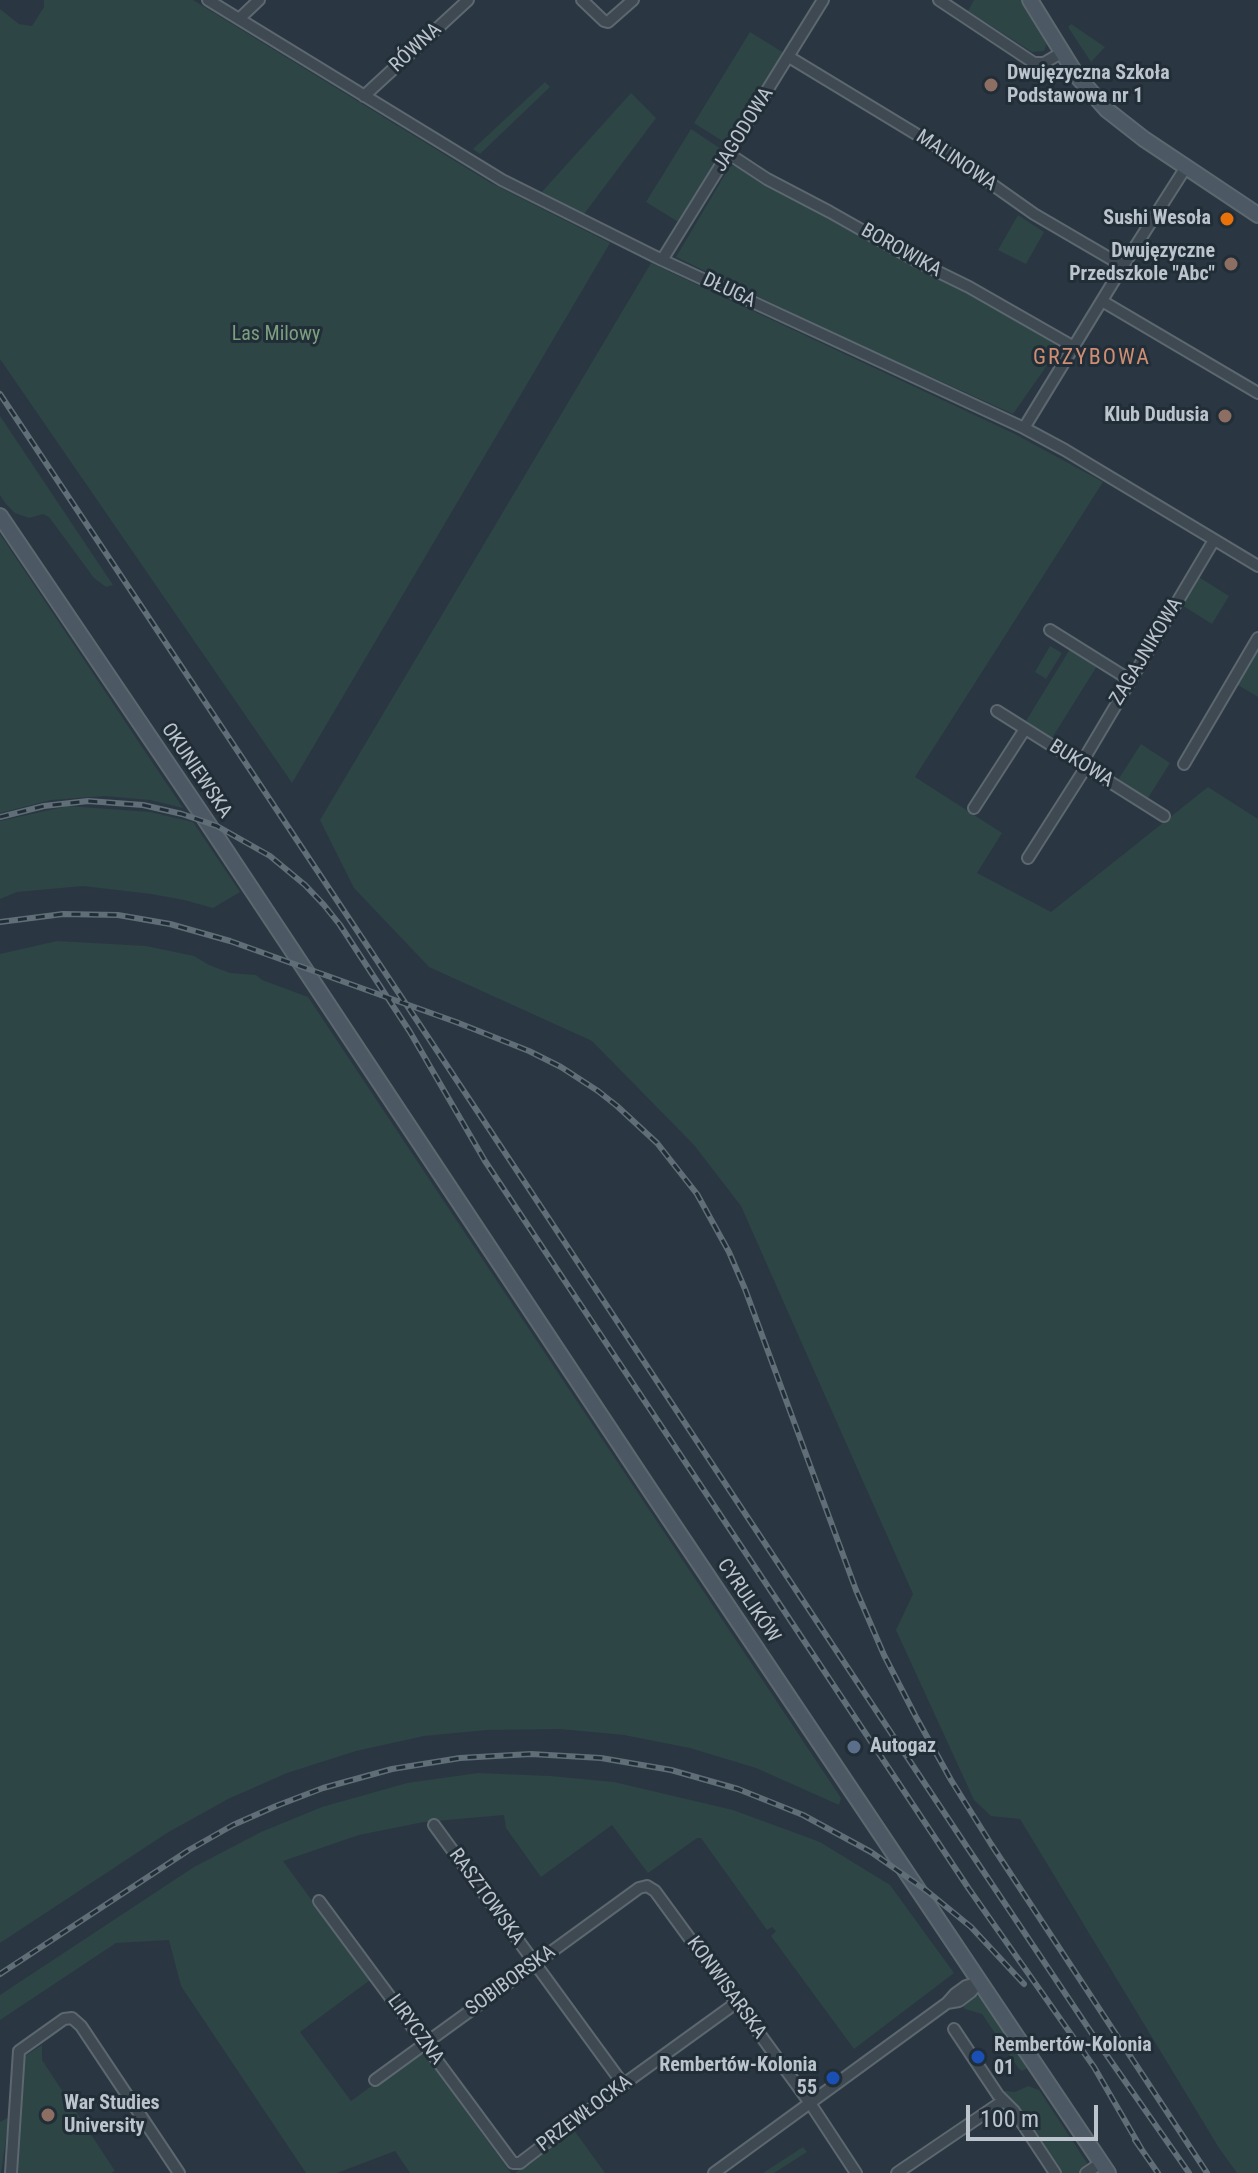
<!DOCTYPE html>
<meta charset="utf-8">
<style>
body{margin:0}
#map{position:relative;width:1258px;height:2173px;overflow:hidden;background:#2a3742;font-family:"Roboto Condensed",sans-serif}
canvas{display:block}
.scale{position:absolute;left:966px;top:2105px;width:132px;height:36px;box-sizing:border-box;border:4px solid #bbc4cc;border-top:0;padding-left:10px;font-size:24px;line-height:28px;white-space:nowrap;color:#bbc4cc;-webkit-text-stroke:6px #222e37;paint-order:stroke}
</style>
<div id="map">
<canvas width="1258" height="2173"></canvas>
<div class="scale">100 m</div>
</div>
<script>
const ctx = document.querySelector('canvas').getContext('2d');
ctx.lineJoin = 'round';
function paint(path, color) { ctx.fillStyle = color; ctx.fill(path, 'evenodd'); }
const shape = rows => new Path2D(rows.map(r => 'M' + r).join(''));
function stroke(path, color, width, dash) { ctx.strokeStyle = color; ctx.lineWidth = width; ctx.lineCap = dash ? 'butt' : 'round'; ctx.setLineDash(dash || []); ctx.stroke(path); }
function label(font, color, halo, rows, align = 'center') {
  ctx.font = font + ' "Roboto Condensed",sans-serif'; ctx.lineWidth = 6; ctx.setLineDash([]); ctx.textBaseline = 'middle'; ctx.strokeStyle = halo; ctx.fillStyle = color; for (const [text, x, y, turn = 0] of rows) {
    ctx.save(); ctx.translate(x, y); ctx.rotate((+turn || 0) * Math.PI / 180); ctx.textAlign = isNaN(turn) ? turn : align; if (halo) ctx.strokeText(text, 0, 0); ctx.fillText(text, 0, 0); ctx.restore();
  }
}
paint(shape([
 [44,0,193,0,491,183,610,243,292,783,0,359,0,9,19,24,32,26,44,7],
 [974,0,1021,0,1047,43,1044,51,1032,52,968,11],
 [1071,24,1105,47,1091,62,1068,27],
 [750,32,784,53,729,141,724,142,694,123],
 [545,82,550,87,480,154,473,149],
 [631,93,656,118,584,214,540,194],
 [691,129,724,151,680,223,646,202],
 [730,166,736,166,764,185,839,222,916,267,999,309,1055,343,1057,351,1013,414,927,375,925,377,676,257],
 [1018,215,1044,232,1026,264,998,250],
 [651,263,1015,434,1103,482,915,777,1002,833,977,873,1051,912,1208,787,1258,819,1258,2173,1237,2173,1219,2148,1020,1819,991,1816,974,1800,896,1630,913,1594,741,1206,694,1145,592,1041,429,967,354,888,320,820],
 [0,416,113,585,106,587,94,578,49,517,43,514,29,518,15,513,6,504,0,495],
 [0,534,138,741,183,808,150,800,105,796,51,800,0,813],
 [1197,576,1229,596,1212,624,1180,604],
 [1050,646,1062,653,1046,679,1035,672],
 [1070,649,1097,666,1052,738,1026,721],
 [1258,650,1258,697,1238,685],
 [1141,744,1170,763,1148,798,1118,780],
 [68,806,150,812,193,822,240,892,213,908,184,900,151,894,83,886,17,892,0,899,0,821],
 [57,941,146,946,194,956,209,965,230,973,256,975,262,980,308,997,841,1798,839,1805,756,1768,690,1748,624,1735,560,1729,487,1730,424,1736,356,1751,287,1773,228,1799,167,1833,0,1943,0,954],
 [478,1773,550,1776,614,1782,733,1810,820,1842,890,1885,954,1973,854,2049,771,1936,776,1931,772,1927,767,1930,701,1838,697,1838,648,1873,612,1825,541,1877,506,1828,504,1815,424,1822,359,1835,283,1861,370,1980,300,2032,351,2101,421,2050,511,2173,410,2173,395,2151,337,2173,306,2173,181,1986,169,1940,116,1943,0,2020,0,1995,194,1867,261,1832,322,1807,407,1783],
 [975,1995,985,1999,1028,2065,1026,2069,1022,2071,1019,2069,982,2014,965,2009,963,2006,963,2004],
 [42,2045,42,2060,115,2171,111,2173,14,2173,22,2058],
 [1028,2086,1039,2090,1089,2166,1079,2173,1059,2173,1003,2095,1005,2091,1015,2092],
 [9,2117,1,2173,0,2173,0,2122],
 [574,2130,605,2173,515,2173,552,2143,559,2141],
 [803,2147,807,2152,774,2173,763,2173]
]), '#2d4544');
const street = shape([
 [208,0,502,180,662,260,1024,428,1065,450,1258,566],
 [582,0,604,21,608,22,633,0],
 [939,0,1034,63,1044,63,1061,53],
 [239,19,259,0],
 [789,57,949,154,1034,214,1123,266],
 [364,96,468,0],
 [729,154,767,179,830,212,920,263,969,287,1074,347],
 [662,260,823,0],
 [1102,301,1258,393],
 [1024,428,1123,266,1186,167],
 [1050,630,1130,680],
 [997,711,1164,816],
 [1081,764,1214,540],
 [1184,764,1258,638],
 [974,808,1025,729],
 [1028,858,1086,767],
 [434,1825,623,2084],
 [319,1901,513,2163,520,2163,525,2159,617,2089,736,2003],
 [947,2003,959,2001,971,1992,978,1983],
 [954,2029,998,2095,1014,2111,1055,2173],
 [375,2080,639,1888,647,1886,655,1891,810,2103,856,2173],
 [11,2173,19,2051,64,2019,72,2018,81,2026,179,2173],
 [714,2173,947,2003,955,1994,966,1986,980,1982],
 [897,2173,1003,2101],
 [1086,2173,1101,2163]
]);
const secondary = shape([
 [1030,0,1077,76,1107,110,1144,139,1258,215],
 [0,516,207,822,654,1496,1108,2173]
]);
stroke(street, '#5c676f', 14);
stroke(secondary, '#5c676f', 18);
stroke(street, '#3e4952', 10);
stroke(secondary, '#4c5964', 14);
const rail = shape([
 [0,394,969,1850,1099,2044,1189,2173],
 [0,817,44,806,88,801,143,805,182,814,217,826,270,856,305,885,324,905,340,925,410,1032,485,1161,969,1889,1094,2067,1142,2150],
 [0,922,63,914,118,915,170,924,230,941,456,1022,529,1051,561,1067,598,1091,617,1106,657,1143,697,1194,729,1252,745,1289,856,1590,884,1655,916,1717,951,1780,991,1844,1207,2173],
 [0,1974,189,1850,233,1825,276,1806,323,1788,392,1769,460,1758,531,1754,601,1758,671,1770,738,1789,803,1815,871,1852,927,1891,971,1927,1024,1984],
 [1135,2140,1158,2173]
]);
stroke(rail, '#606e78', 6);
stroke(rail, '#222e37', 3, [9]);
for (const [x, y, r, color] of [
 [991,85,8,"#8d6e63"],
 [1227,219,8,"#e8710a"],
 [1231,264,8,"#8d6e63"],
 [1225,416,8,"#8d6e63"],
 [854,1747,8,"#5c6f8a"],
 [978,2057,8,"#1a4fb4"],
 [833,2078,8,"#1a4fb4"],
 [48,2115,8,"#8d6e63"]
]) { const dot = new Path2D(); dot.arc(x, y, r, 0, 2 * Math.PI); ctx.fillStyle = color; ctx.fill(dot); stroke(dot, '#222e37', 3); }
label('20px', '#bbc4cc', '#222e37', [
 ["RÓWNA",416,48,-43],
 ["JAGODOWA",744,130,-58],
 ["MALINOWA",956,161,34],
 ["BOROWIKA",901,251,29],
 ["DŁUGA",729,291,25],
 ["ZAGAJNIKOWA",1147,652,-59],
 ["BUKOWA",1081,764,32],
 ["OKUNIEWSKA",196,771,56],
 ["CYRULIKÓW",748,1601,56],
 ["RASZTOWSKA",486,1897,54],
 ["SOBIBORSKA",511,1981,-36],
 ["KONWISARSKA",726,1988,54],
 ["LIRYCZNA",415,2030,54],
 ["PRZEWŁOCKA",585,2114,-37]
]);
label('bold 20px', '#bbc4cc', '#222e37', [
 ["Dwujęzyczna Szkoła",1007,74],
 ["Podstawowa nr 1",1007,97],
 ["Sushi Wesoła",1211,219,"right"],
 ["Dwujęzyczne",1215,252,"right"],
 ["Przedszkole \"Abc\"",1215,275,"right"],
 ["Klub Dudusia",1209,416,"right"],
 ["Autogaz",870,1747],
 ["Rembertów-Kolonia",994,2046],
 ["01",994,2069],
 ["Rembertów-Kolonia",817,2066,"right"],
 ["55",817,2089,"right"],
 ["War Studies",64,2104],
 ["University",64,2127]
], 'left');
label('20px', '#7b9f7f', '#222e37', [
 ["Las Milowy",276,335]
]);
ctx.letterSpacing = '2px';
label('22px', '#cf8e73', '#222e37', [
 ["GRZYBOWA",1092,358]
]);
ctx.letterSpacing = '0px';
</script>
